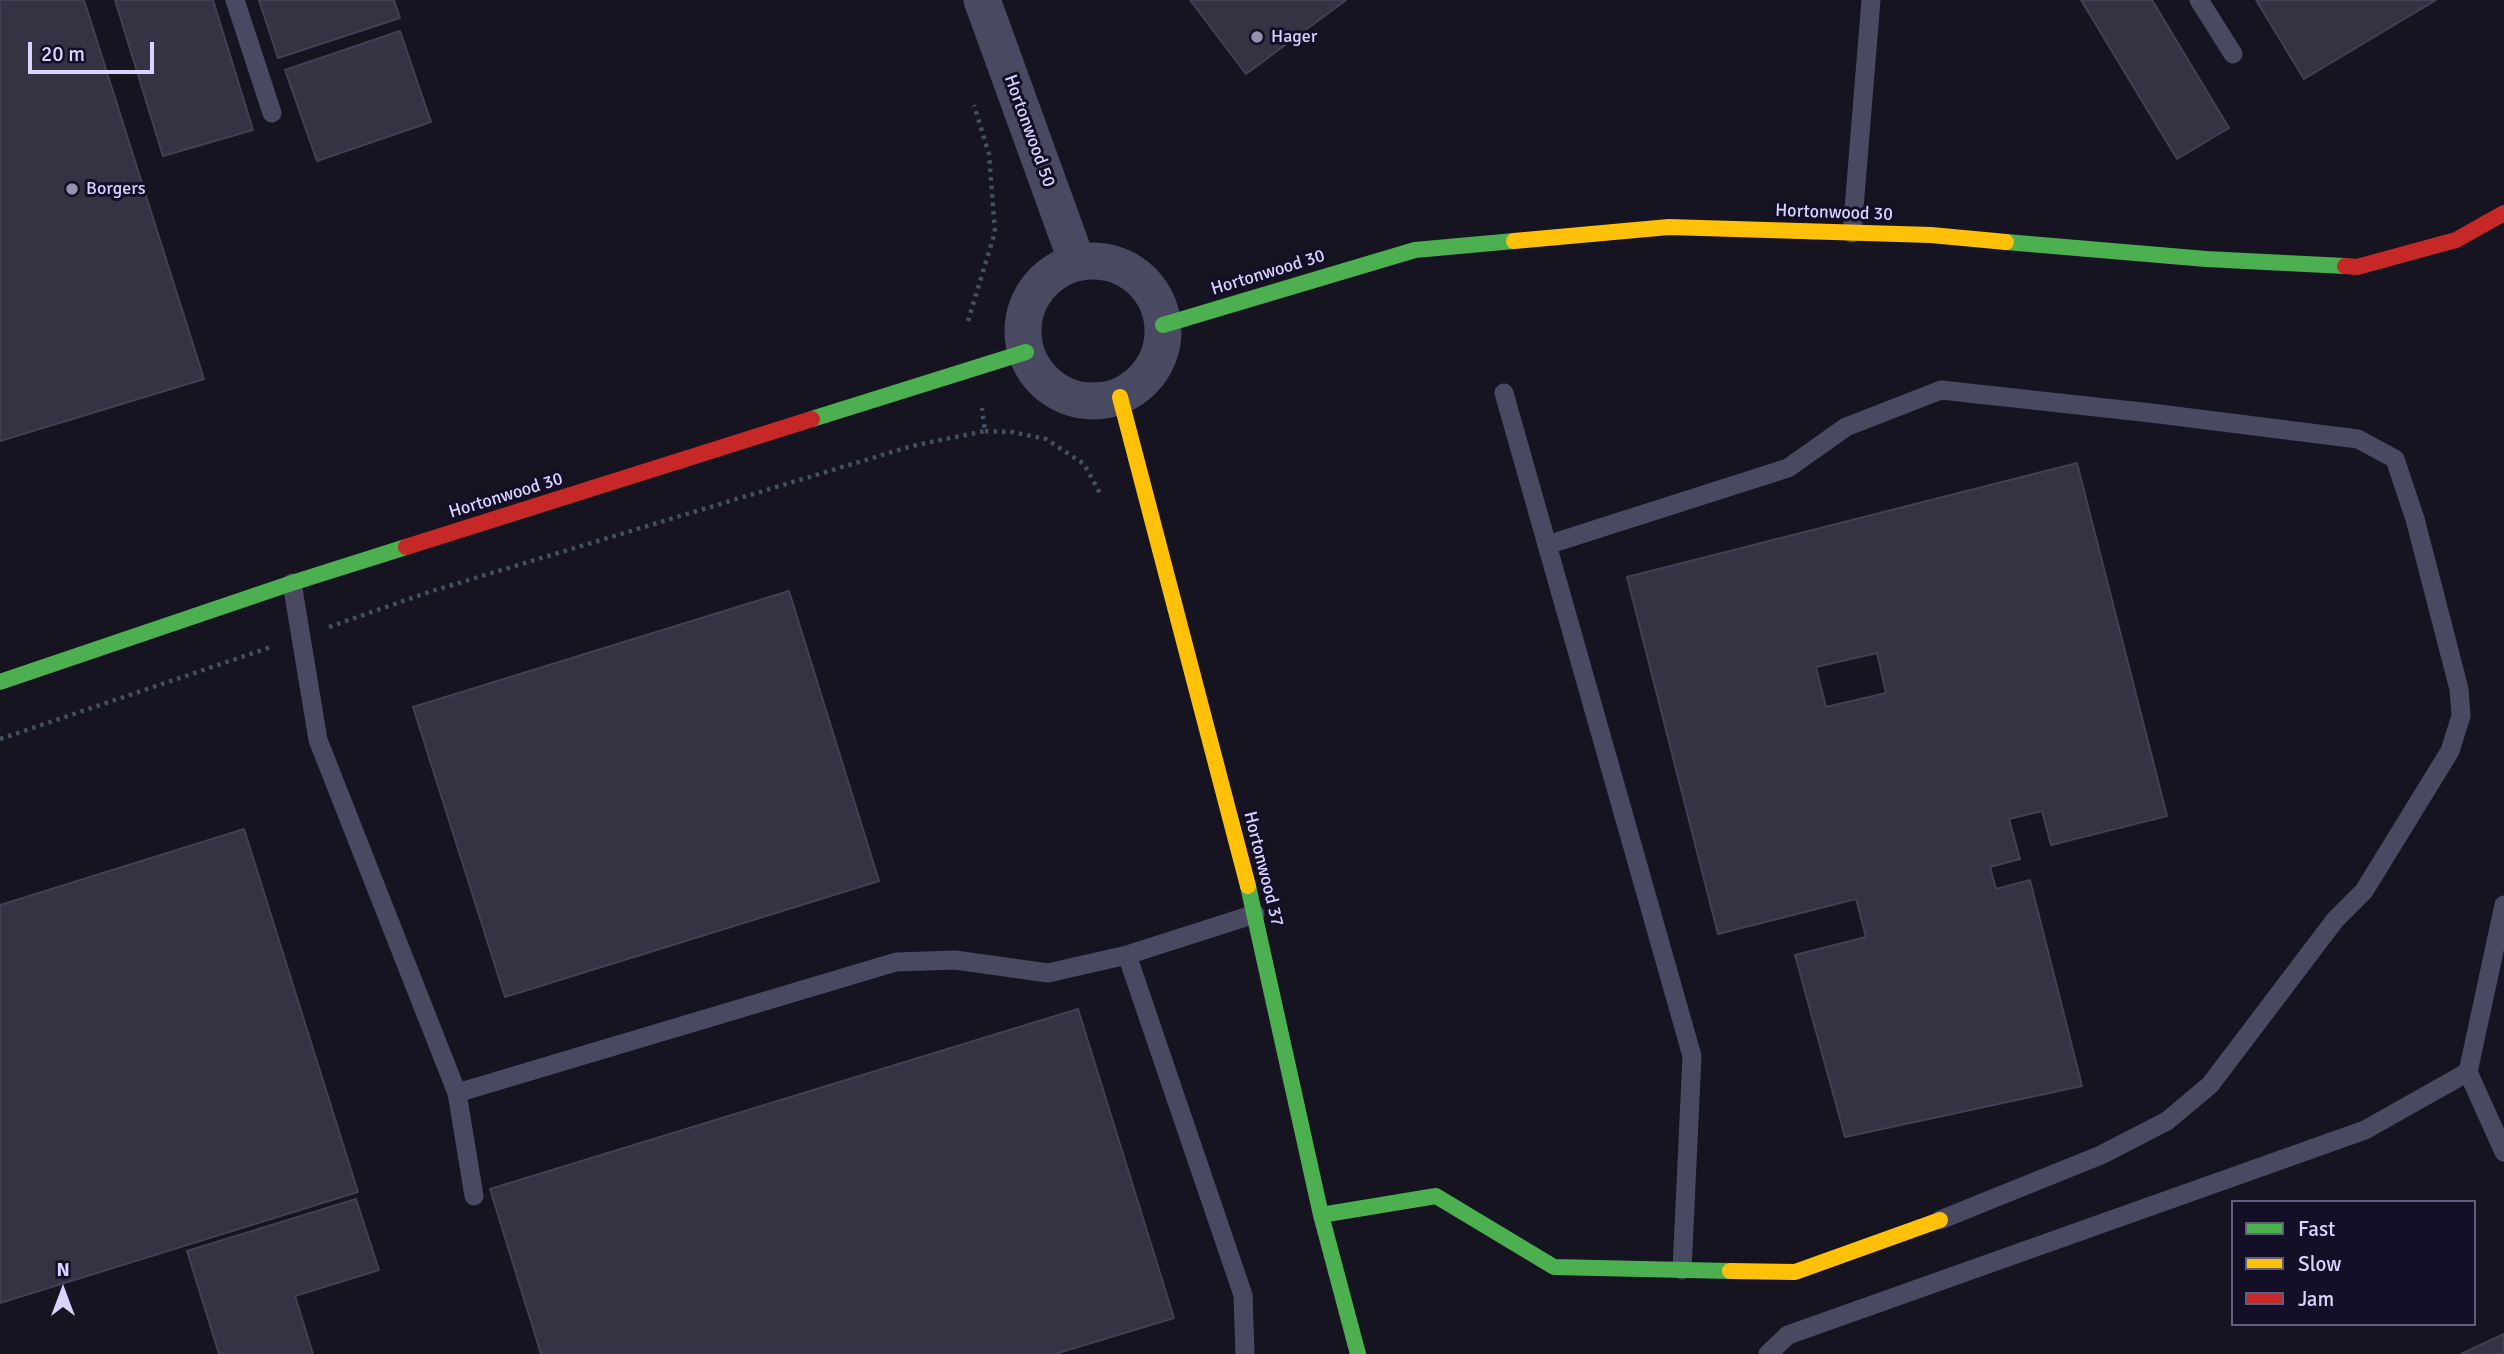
<!DOCTYPE html>
<style>
body{margin:0}
#map{position:relative;width:2504px;height:1354px;overflow:hidden;background:#161421;font-family:Signika,sans-serif}
canvas{display:block}
.legend{position:absolute;left:2231px;top:1200px;width:245px;height:126px;box-sizing:border-box;background:#130f26;border:2px solid #625e7d;margin:0;padding:9px 12px;list-style:none;font-size:21px;color:#d9d4ff}
.legend li{display:flex;align-items:center;gap:14px;height:35px}
.legend b{width:35px;border:2px solid #625e7d}
.north{position:absolute;left:28px;top:1256px;width:70px;height:70px;-webkit-text-stroke:5px #130f26;paint-order:stroke;rotate:0deg;font-size:19px;font-weight:700;line-height:28px;text-align:center;color:#d9d4ff}
.north::after{content:'';display:block;margin:auto;width:24px;height:32px;background:#d9d4ff;clip-path:polygon(50% 0,100% 100%,50% 72%,0 100%)}
.scale{position:absolute;left:28px;top:42px;width:126px;height:32px;box-sizing:border-box;border:4px solid #d9d4ff;border-top:0;padding-left:9px;font-size:21px;line-height:24px;white-space:nowrap;color:#d9d4ff;-webkit-text-stroke:5px #130f26;paint-order:stroke}
</style>
<div id="map">
<canvas width="2504" height="1354"></canvas>
<ul class="legend">
<li><b style="height:9px;background:#4caf50"></b>Fast</li>
<li><b style="height:9px;background:#ffc107"></b>Slow</li>
<li><b style="height:9px;background:#c62828"></b>Jam</li>
</ul>
<div class="north">N</div>
<div class="scale">20 m</div>
</div>
<script>
const ctx = document.querySelector('canvas').getContext('2d');
ctx.lineJoin = 'round';
function paint(path, color) { ctx.fillStyle = color; ctx.fill(path, 'evenodd'); }
const shape = rows => new Path2D(rows.map(r => 'M' + r).join(''));
function stroke(path, color, width, dash) { ctx.strokeStyle = color; ctx.lineWidth = width; ctx.lineCap = dash ? 'butt' : 'round'; ctx.setLineDash(dash || []); ctx.stroke(path); }
function label(font, color, halo, rows, align = 'center') {
  ctx.font = font + ' Signika,sans-serif'; ctx.lineWidth = 6; ctx.setLineDash([]); ctx.textBaseline = 'middle'; ctx.strokeStyle = halo; ctx.fillStyle = color; for (const [text, x, y, turn = 0] of rows) {
    ctx.save(); ctx.translate(x, y); ctx.rotate((+turn || 0) * Math.PI / 180); ctx.textAlign = isNaN(turn) ? turn : align; if (halo) ctx.strokeText(text, 0, 0); ctx.fillText(text, 0, 0); ctx.restore();
  }
}
const building = shape([
 [0,0,84,0,204,379,0,441,0,0],
 [115,0,213,0,253,130,163,156,115,0],
 [259,0,394,0,400,18,278,58,259,0],
 [1190,0,1346,0,1246,74,1190,0],
 [2081,0,2152,0,2229,128,2177,159,2081,0],
 [2256,0,2436,0,2304,79,2256,0],
 [400,31,431,122,317,161,285,70,400,31],
 [2077,463,2167,816,2051,845,2042,811,2009,819,2020,859,1990,867,1996,889,2030,880,2082,1086,1845,1137,1795,955,1866,937,1856,899,1718,934,1627,577,2077,463],
 [1877,653,1886,693,1826,707,1816,667,1877,653],
 [789,591,879,881,505,997,413,707,789,591],
 [244,829,358,1192,0,1303,0,905,244,829],
 [1078,1009,1174,1318,1055,1354,541,1354,490,1189,1078,1009],
 [356,1199,379,1270,295,1296,313,1354,219,1354,187,1251,356,1199],
 [2504,1334,2504,1354,2461,1354,2504,1334]
]);
paint(building, '#343243');
stroke(building, '#433f54', 2);
stroke(shape([
 [968,321,995,232,989,154,974,105],
 [985,431,1012,432,1046,439,1084,464,1101,495],
 [329,627,429,592,912,446,985,431,982,408],
 [0,739,271,647]
]), '#44505f', 4.5, [3.5, 5]);
stroke(shape([
 [235,0,272,113],
 [2199,0,2233,54],
 [1852,233,1871,0],
 [1504,393,1692,1056,1682,1270],
 [1547,545,1788,468,1846,427,1941,390,2151,413,2358,439,2395,459,2415,519,2459,689,2461,716,2450,751,2364,891,2335,920,2210,1085,2167,1121,2101,1155,1940,1220],
 [292,583,318,740,457,1093],
 [1127,955,1243,1295,1245,1354],
 [2468,1072,2504,905],
 [474,1196,457,1093,896,962,955,960,1048,973,1127,955,1255,914],
 [1768,1354,1788,1335,2365,1130,2468,1072,2504,1152]
]), '#4a4962', 19);
stroke(shape([
 [982,0,1077,262],
 '1023 331a70 70 0 1 1 140 0a70 70 0 1 1-140 0Z'
]), '#4a4962', 37);
stroke(shape([
 [2006,242,2206,259,2345,266],
 [1163,325,1415,250,1514,241],
 [812,419,1026,352],
 [0,682,292,583,406,547],
 [1248,886,1321,1215,1358,1354],
 [1321,1215,1436,1196,1554,1267,1730,1271]
]), '#4caf50', 16);
stroke(shape([
 [1514,241,1669,227,1931,235,2006,242],
 [1120,397,1248,886],
 [1730,1271,1795,1272,1940,1220]
]), '#ffc107', 16);
stroke(shape([
 [2345,266,2357,267,2456,240,2504,213],
 [406,547,812,419]
]), '#c62828', 16);
for (const [x, y, r, color] of [
 [1257,37,7,"#9591b1"],
 [72,189,7,"#9591b1"]
]) { const dot = new Path2D(); dot.arc(x, y, r, 0, 2 * Math.PI); ctx.fillStyle = color; ctx.fill(dot); stroke(dot, '#130f26', 2.5); }
label('18px', '#d9d4ff', '#130f26', [
 ["Hager",1271,37],
 ["Borgers",86,189]
], 'left');
label('18px', '#d9d4ff', '#130f26', [
 ["Hortonwood 50",1029,131,70],
 ["Hortonwood 30",1834,213,2],
 ["Hortonwood 30",1268,273,-17],
 ["Hortonwood 30",506,496,-17],
 ["Hortonwood 37",1263,869,76]
]);
</script>
